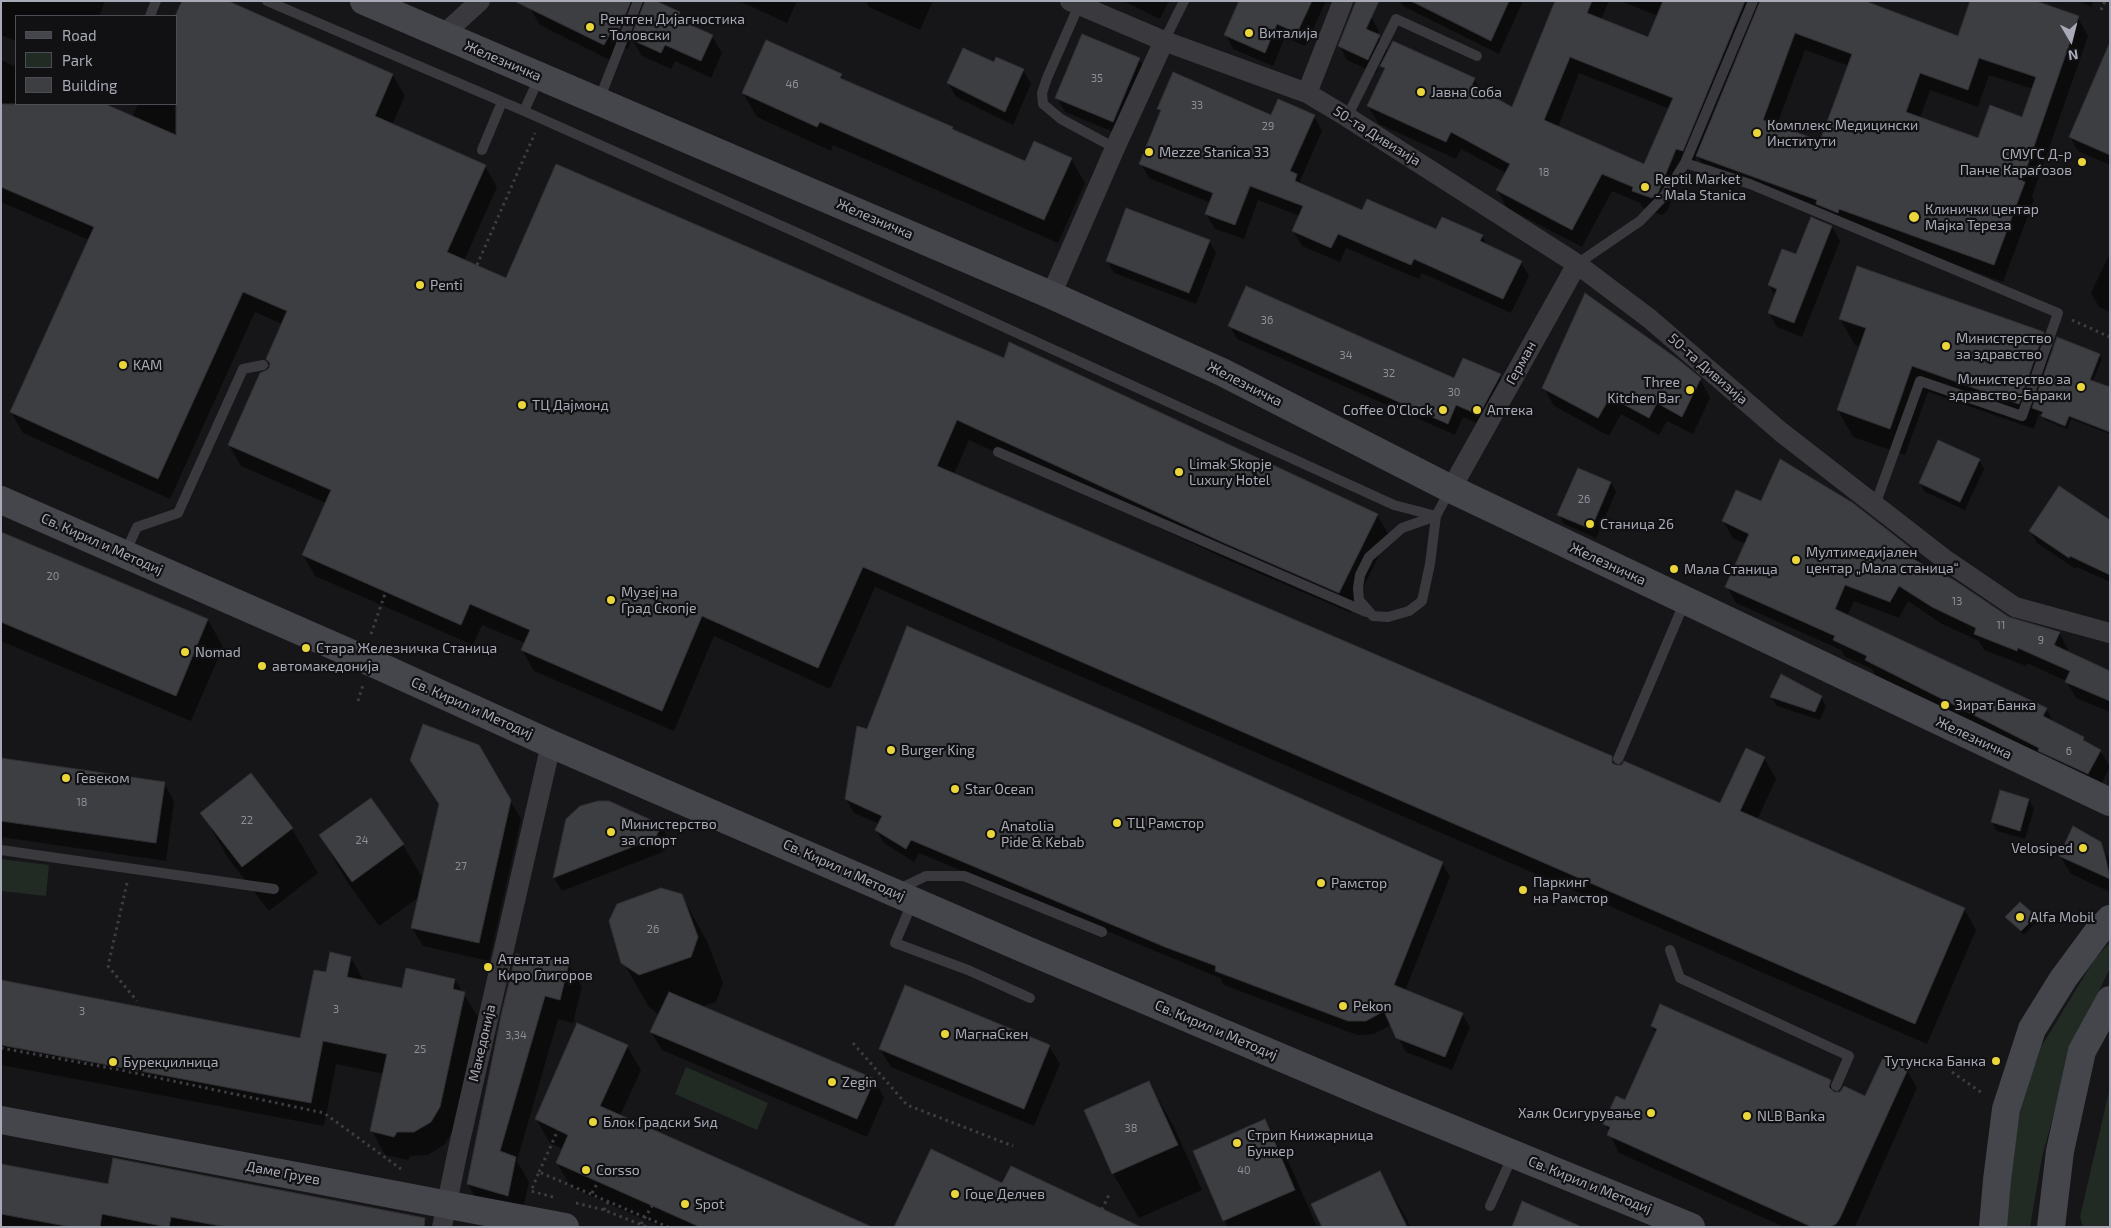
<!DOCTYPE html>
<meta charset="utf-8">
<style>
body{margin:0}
#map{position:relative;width:2111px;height:1228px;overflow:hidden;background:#161618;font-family:"Exo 2",sans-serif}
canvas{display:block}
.frame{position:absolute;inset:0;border:2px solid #a8aab7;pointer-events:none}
.legend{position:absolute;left:15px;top:15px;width:162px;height:90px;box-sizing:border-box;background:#111113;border:1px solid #4d4e55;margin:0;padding:6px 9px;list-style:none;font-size:15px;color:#a8aab7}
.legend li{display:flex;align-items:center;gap:10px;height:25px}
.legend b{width:25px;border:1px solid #4d4e55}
.north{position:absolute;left:2046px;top:15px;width:50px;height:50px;-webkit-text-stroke:4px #111113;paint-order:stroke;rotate:172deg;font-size:14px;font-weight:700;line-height:20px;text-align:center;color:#a8aab7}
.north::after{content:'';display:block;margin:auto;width:18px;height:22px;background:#a8aab7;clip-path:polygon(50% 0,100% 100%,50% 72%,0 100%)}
</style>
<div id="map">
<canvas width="2111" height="1228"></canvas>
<div class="frame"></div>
<ul class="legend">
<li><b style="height:6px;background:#45454c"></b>Road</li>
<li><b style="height:14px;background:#222a24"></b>Park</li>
<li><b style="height:14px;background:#3d3e42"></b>Building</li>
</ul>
<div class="north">N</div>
</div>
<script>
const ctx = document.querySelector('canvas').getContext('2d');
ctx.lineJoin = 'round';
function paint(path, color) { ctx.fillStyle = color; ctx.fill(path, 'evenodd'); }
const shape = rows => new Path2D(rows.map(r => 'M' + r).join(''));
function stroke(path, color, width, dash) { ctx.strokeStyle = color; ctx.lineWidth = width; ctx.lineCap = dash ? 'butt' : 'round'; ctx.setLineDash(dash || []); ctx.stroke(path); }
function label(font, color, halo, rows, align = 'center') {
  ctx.font = font + ' "Exo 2",sans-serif'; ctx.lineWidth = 4.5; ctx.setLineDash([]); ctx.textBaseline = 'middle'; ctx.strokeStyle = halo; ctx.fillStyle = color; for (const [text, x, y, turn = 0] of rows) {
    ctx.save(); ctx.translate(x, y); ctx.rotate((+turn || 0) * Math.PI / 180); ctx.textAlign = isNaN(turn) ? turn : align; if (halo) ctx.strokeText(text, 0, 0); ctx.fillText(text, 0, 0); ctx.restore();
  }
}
paint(shape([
 [1,859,49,865,46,896,1,891],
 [2110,942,2110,968,2072,1047,2042,1157,2030,1227,2004,1227,2020,1107,2041,1047,2094,960],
 [686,1067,768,1103,757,1130,675,1094],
 [2110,1087,2110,1227,2083,1227,2080,1217]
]), '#222a24');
paint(shape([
 [1,1,105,1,99,16,16,16,16,41,1,35],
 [534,1,653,1,679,13,685,24,712,36,722,53,711,78,675,61,671,69,642,56,632,39,628,49,622,47,614,62,540,25,530,8],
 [739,1,797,1,787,23],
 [866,1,933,1,920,30,869,7],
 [1123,1,1169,1,1160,19],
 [1240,1,1326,1,1305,46,1285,37,1273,66,1233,49,1226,35],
 [1400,1,1523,1,1499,54,1403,6],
 [1556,1,1609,1,1601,20,1649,39,1658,16,1620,1,1861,1,1959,38,2078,18,2088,36,2032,197,2034,200,2003,282,1707,173,1697,156,1693,168,1686,165,1667,211,1662,215,1643,208,1640,203,1612,191,1582,247,1507,208,1497,190,1506,173,1461,149,1456,159,1379,124,1368,106,1385,71,1380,63,1376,73,1347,60,1340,46,1371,17,1379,31,1377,35,1389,52,1474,79,1482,92,1513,108],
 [1805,50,1849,66,1820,143,1776,127],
 [1579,73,1670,109,1644,166,1558,127],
 [1989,75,2033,89,2023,118,1978,139,1920,118,1930,90,1978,107],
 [2079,1,2094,1,2091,7],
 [16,59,16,104,101,104,132,117,138,104,176,104,393,75,405,96,392,125,485,166,497,187,464,261,507,280,1005,360,1377,515,1389,535,1351,613,1235,563,969,440,954,474,1611,757,1616,767,1721,804,1764,758,1776,779,1757,820,1964,909,1976,930,1927,1044,875,587,830,689,714,636,674,731,534,671,522,650,525,643,482,625,473,645,315,576,303,555,326,503,241,466,229,445,268,372,271,365,267,359,282,324,255,312,170,499,23,433,11,412,89,240,1,202,1,60,14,66],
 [1139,59,1147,72,1121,135,1065,112,1057,98],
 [2110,62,2110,165,2078,151,2070,137],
 [995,64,1023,70,1031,84,1013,125,956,97,948,83],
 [841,75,844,82,952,128,954,132,1025,163,1071,159,1085,183,1058,243,833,145,831,151,757,117,743,93],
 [1159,109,1272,116,1314,116,1322,131,1300,181,1303,186,1363,212,1437,231,1482,236,1487,245,1521,262,1529,276,1511,313,1422,273,1419,279,1346,248,1340,262,1302,246,1293,231,1300,216,1258,200,1244,239,1215,229,1206,214,1211,203,1149,178,1141,164,1161,113],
 [1832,227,1840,241,1802,337,1777,327,1769,313,1775,296,1769,285,1796,256],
 [1209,241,1216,253,1196,304,1114,273,1107,261],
 [2110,253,2110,312,2099,307,2091,293],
 [1840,319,2042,332,2053,351,2099,355,2102,359,2092,382,2110,389,2110,434,2071,419,2067,429,2045,420,2043,415,2039,413,2034,429,1928,392,1905,455,1853,437,1838,410,1860,347,1855,345],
 [1230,326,1455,380,1500,375,1507,387,1486,427,1463,417,1455,435,1237,339],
 [1700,379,1710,398,1693,434,1667,421,1659,435,1621,414,1609,436,1554,406,1544,388],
 [1979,460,1984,469,1965,510,1925,492,1920,483],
 [1579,470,1611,483,1616,492,1596,538,1564,524,1559,515],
 [1761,503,1916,554,1923,565,2008,618,2059,633,2068,649,2067,652,2110,672,2110,712,2076,698,2066,681,2027,663,2026,666,1984,650,1979,641,1942,624,1908,601,1899,618,1854,601,1847,616,2046,709,2055,724,2083,738,2086,743,2100,750,2110,767,2098,790,1876,676,1872,669,1844,656,1841,650,1736,603,1727,587,1746,544,1733,538,1723,521],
 [2110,521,2110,582,2077,567,2076,569,2037,543,2030,531],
 [1,533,208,620,223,647,191,721,1,641],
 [1771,697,1821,697,1826,706,1820,720,1777,706],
 [478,746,521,819,489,961,423,946,412,928,419,897,379,926,346,880,320,835,371,800,403,845,423,879,440,806,411,760],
 [1,760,164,783,174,801,166,861,1,837],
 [846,799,1442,863,1450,877,1405,991,1462,1014,1470,1027,1452,1070,1406,1052,1391,1025,1374,1034,1357,1035,1224,985,1220,978,919,853,914,862,884,843,876,830,879,824,854,813],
 [2029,800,2034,809,2025,839,1997,831,1992,822],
 [202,813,292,829,318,873,269,911,228,858],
 [567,820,661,826,669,840,663,852,562,891,554,878],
 [2100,843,2110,860,2110,892,2071,874,2060,856],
 [681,895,707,941,723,983,716,1002,701,1007,874,1080,884,1098,867,1137,662,1050,651,1032,659,1015,649,1007,623,962],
 [2007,917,2035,917,2037,921,2024,935],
 [351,958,364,981,403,989,455,980,478,1017,453,1131,444,1145,428,1155,410,1156,408,1160,385,1155,372,1131,384,1074,336,1064,324,1126,1,1065,1,981,301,1039,327,974],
 [543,962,568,964,582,987,573,1023,558,1019,517,1161,529,1182,521,1218,481,1207,468,1184],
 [1652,1026,1830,1081,1837,1093,1866,1097,1907,1070,1917,1088,1855,1227,1784,1227,1619,1153,1605,1124,1625,1102,1656,1034],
 [627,1046,641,1070,620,1116,869,1227,661,1227,571,1187,557,1163,563,1149,550,1143,536,1119],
 [1049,1046,1060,1064,1034,1126,891,1067,880,1049],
 [1149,1082,1174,1127,1202,1190,1139,1218,1113,1174,1085,1111],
 [1264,1121,1290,1165,1317,1227,1228,1227,1224,1220,1194,1151],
 [1,1166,109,1186,423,1227,1,1227],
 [1380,1173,1406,1218,1410,1227,1408,1227,1404,1218,1401,1218]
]), '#0007');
const building = shape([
 [182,1,228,1,393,74,375,116,486,165,447,252,506,278,556,164,1004,358,1009,342,1378,514,1339,593,1222,542,957,420,937,466,1612,756,1612,763,1616,765,1622,765,1624,761,1720,803,1746,748,1765,757,1740,811,1965,908,1915,1024,863,567,818,668,702,616,662,711,521,650,530,630,470,604,461,625,302,555,331,490,228,445,260,373,267,370,269,368,270,363,266,359,287,311,243,292,158,479,10,412,94,227,1,187,1,104,105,104,176,135,176,14,182,1],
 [514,1,631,1,618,33,612,30,604,45,514,1],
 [645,1,656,1,680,12,677,19,713,35,701,61,665,45,661,53,630,39,645,1],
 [1239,1,1312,1,1297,33,1277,24,1265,53,1224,35,1239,1],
 [1356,1,1379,1,1366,29,1380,35,1368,60,1338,46,1356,1],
 [1411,1,1509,1,1491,41,1411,1],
 [1555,1,1592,1,1587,13,1648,37,1663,1,1745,1,1683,151,1676,149,1658,193,1652,198,1632,191,1633,187,1602,174,1572,230,1496,190,1510,164,1451,132,1446,142,1367,106,1385,68,1380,66,1393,41,1475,78,1472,85,1512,107,1555,1],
 [1570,57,1673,98,1644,164,1544,120,1570,57],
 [1760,1,1865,1,1958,36,1970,1,2036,1,2079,16,2022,181,2025,182,1994,265,1839,209,1838,213,1816,204,1817,200,1696,156,1760,1],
 [1795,33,1852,54,1820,141,1763,120,1795,33],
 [1979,58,2036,77,2022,117,1990,105,1978,138,1906,112,1920,73,1968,90,1979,58],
 [1082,34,1140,58,1113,122,1055,98,1082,34],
 [766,40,842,74,840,78,953,127,952,129,1025,161,1034,141,1072,158,1044,220,820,122,817,127,742,93,766,40],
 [2110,42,2110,155,2069,137,2110,42],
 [963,48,994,62,996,57,1024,69,1005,112,947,83,963,48],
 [1173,72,1271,115,1278,99,1315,115,1290,171,1297,174,1295,181,1362,210,1367,199,1436,229,1442,217,1483,235,1480,241,1522,261,1503,299,1414,259,1411,265,1338,234,1331,248,1292,231,1303,206,1250,186,1235,225,1205,214,1213,193,1139,164,1161,110,1157,109,1173,72],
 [1126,208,1210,240,1189,293,1106,261,1126,208],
 [1811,217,1832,226,1794,323,1768,313,1777,289,1768,285,1782,249,1796,254,1811,217],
 [1857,266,2044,332,2019,404,1912,366,1890,429,1837,410,1866,328,1839,319,1857,266],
 [1246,286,1454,378,1463,358,1501,374,1479,415,1456,405,1448,424,1228,326,1246,286],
 [1585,293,1679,360,1701,378,1682,417,1657,403,1649,418,1610,397,1598,418,1542,388,1585,293],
 [2057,337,2100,354,2090,380,2110,387,2110,432,2069,416,2065,426,2041,416,2043,412,2032,408,2057,337],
 [1938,440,1980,459,1960,502,1919,483,1938,440],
 [1780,459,1853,503,1917,553,1913,559,1954,580,2009,617,2060,632,2054,645,2110,671,2110,701,2065,682,2070,671,2018,648,2017,651,1974,634,1976,628,1932,607,1899,586,1890,602,1845,585,1835,609,2047,708,2043,716,2084,737,2083,740,2101,750,2088,774,2038,751,2039,748,1865,660,1867,656,1833,640,1835,636,1725,587,1749,534,1722,521,1736,490,1761,501,1780,459],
 [1578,468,1611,482,1591,529,1557,515,1578,468],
 [2059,486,2110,520,2110,575,2070,556,2069,558,2029,531,2059,486],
 [1,532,208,619,176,696,1,622,1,532],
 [907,626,1139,726,1443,862,1394,985,1463,1013,1445,1057,1396,1038,1384,1011,1366,1021,1348,1021,1215,971,1216,966,1165,947,911,840,906,849,875,830,882,816,845,799,857,726,867,729,907,626],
 [1781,674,1822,696,1815,712,1770,697,1781,674],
 [423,724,479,745,511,800,479,943,411,928,439,804,410,760,423,724],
 [1,758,165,782,156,843,1,821,1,758],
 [251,773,293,828,242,867,200,813,251,773],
 [2000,790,2029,799,2020,831,1991,822,2000,790],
 [371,798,404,844,352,882,319,835,371,798],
 [598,801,609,801,662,825,655,838,553,878,566,819,580,806,598,801],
 [2073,826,2101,842,2105,855,2110,879,2059,856,2073,826],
 [661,888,682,894,698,937,691,957,639,975,621,963,609,921,617,904,661,888],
 [2020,902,2036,916,2021,931,2005,917,2020,902],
 [330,952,351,957,347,977,402,988,406,968,455,979,453,989,465,992,440,1107,431,1122,414,1132,397,1132,394,1137,370,1131,387,1054,323,1041,311,1103,1,1045,1,980,300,1038,314,970,326,972,330,952],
 [516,954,542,961,544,956,569,963,560,1000,545,996,500,1151,516,1157,508,1196,467,1184,502,1011,516,954],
 [905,985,1050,1045,1024,1109,879,1049,905,985],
 [669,992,875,1079,857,1119,650,1032,669,992],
 [1660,1004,1831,1080,1829,1087,1834,1092,1840,1092,1844,1086,1865,1096,1883,1058,1908,1069,1840,1218,1836,1224,1830,1227,1812,1227,1607,1135,1610,1127,1603,1124,1616,1096,1625,1100,1657,1029,1651,1026,1660,1004],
 [577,1023,628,1045,600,1106,872,1227,700,1227,556,1163,568,1135,535,1119,577,1023],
 [1149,1081,1178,1145,1112,1174,1084,1110,1149,1081],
 [1265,1119,1295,1190,1223,1221,1193,1151,1265,1119],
 [931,1149,1002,1183,1011,1166,1141,1227,894,1227,931,1149],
 [113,1158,425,1218,424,1227,226,1227,171,1217,169,1227,167,1227,102,1214,100,1227,71,1227,1,1214,1,1164,108,1184,113,1158],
 [1380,1171,1407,1227,1322,1227,1311,1204,1380,1171],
 [1522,1201,1582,1227,1512,1227,1522,1201]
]);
paint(building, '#3d3e42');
stroke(building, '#313034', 1);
stroke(shape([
 [2101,10,2105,1],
 [477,265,535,133],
 [2072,320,2110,337],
 [371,634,386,591],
 [358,701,363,685],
 [127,883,108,966,137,1001],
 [853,1043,907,1105,1013,1146],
 [1,1048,121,1070,324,1113,401,1169],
 [1952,1072,1982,1093],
 [539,1172,558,1130],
 [592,1193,598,1182],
 [553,1197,531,1191,539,1172,668,1227],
 [576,1203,604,1210,647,1227],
 [604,1210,609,1200],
 [641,1224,652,1206],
 [1093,1227,1110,1193]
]), '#3d3d43', 3, [2.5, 4]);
stroke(shape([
 [267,1,524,111,800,234,1394,505,1436,516,1430,564,1422,601,1409,611,1388,617,1373,616,1359,600,1358,588,1360,575,1369,557,1402,528,1436,516,1450,490],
 [1079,5,1047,78,1042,93,1043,104,1061,119,1115,148],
 [150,16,156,1],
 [1164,41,1184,1],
 [599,100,638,1],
 [524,111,539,78],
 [1347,117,1396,19,1477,56],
 [482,150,502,102],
 [1685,163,1750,184,2058,313,2022,416,1920,381,1875,505],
 [1577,264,1640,221,1665,195,1685,163,1753,1],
 [998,452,1366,612],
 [125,553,137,527,178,513,243,369,263,365],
 [1618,759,1685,601],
 [1,850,274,889],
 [897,890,926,876,964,876,1102,932],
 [913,901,895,943,968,970,1030,998],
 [1670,950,1680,978,1849,1056,1836,1086],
 [1490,1206,1513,1155]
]), '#39393e', 10);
stroke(shape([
 [1070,1,1164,41,1307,93,1347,117,1577,264,1650,319,1781,432,1943,558,2015,607,2110,633],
 [443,35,480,1],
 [1307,93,1343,1],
 [1051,295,1115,148,1164,41],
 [1451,489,1577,264],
 [442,1227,458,1150,551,744]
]), '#39393e', 20);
stroke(shape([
 [364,1,1051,295,1222,372,1451,489,2110,802],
 [1,500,357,656,551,744,1029,951,1379,1099,1691,1227],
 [1,1120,565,1227],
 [1993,1227,1997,1180,2006,1109,2032,1029,2063,979,2097,933,2110,919],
 [2051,1227,2060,1151,2082,1051,2110,1000]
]), '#45454c', 28);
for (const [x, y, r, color] of [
 [590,27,5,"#ead63b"],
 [1249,33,5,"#ead63b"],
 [1421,92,5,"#ead63b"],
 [1757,133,5,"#ead63b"],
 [1149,152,5,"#ead63b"],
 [2082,162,5,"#ead63b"],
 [1645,187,5,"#ead63b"],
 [1914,217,6,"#ead63b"],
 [420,285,5,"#ead63b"],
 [1946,346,5,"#ead63b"],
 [123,365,5,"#ead63b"],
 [2081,387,5,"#ead63b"],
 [1690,390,5,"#ead63b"],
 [522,405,5,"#ead63b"],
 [1443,410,5,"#ead63b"],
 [1477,410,5,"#ead63b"],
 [1179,472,5,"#ead63b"],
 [1590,524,5,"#ead63b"],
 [1796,560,5,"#ead63b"],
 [1674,569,5,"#ead63b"],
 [611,600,5,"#ead63b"],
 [306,648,5,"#ead63b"],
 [185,652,5,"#ead63b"],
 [262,666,5,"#ead63b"],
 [1945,705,5,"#ead63b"],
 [891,750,5,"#ead63b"],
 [66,778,5,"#ead63b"],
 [955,789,5,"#ead63b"],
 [1117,823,5,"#ead63b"],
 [611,832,5,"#ead63b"],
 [991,834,5,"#ead63b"],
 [2083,848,5,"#ead63b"],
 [1321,883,5,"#ead63b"],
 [1523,890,5,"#ead63b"],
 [2020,917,5,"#ead63b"],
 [488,967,5,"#ead63b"],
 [1343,1006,5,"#ead63b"],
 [945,1034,5,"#ead63b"],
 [1996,1061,5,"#ead63b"],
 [113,1062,5,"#ead63b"],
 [832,1082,5,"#ead63b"],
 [1651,1113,5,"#ead63b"],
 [1747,1116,5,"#ead63b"],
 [593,1122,5,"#ead63b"],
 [1237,1143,5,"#ead63b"],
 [586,1170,5,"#ead63b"],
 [955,1194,5,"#ead63b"],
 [685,1204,5,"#ead63b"]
]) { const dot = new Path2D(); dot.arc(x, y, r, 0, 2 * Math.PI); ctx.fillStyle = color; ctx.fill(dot); stroke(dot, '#111113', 2); }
label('11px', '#8d8f9a', null, [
 ["35",1097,78],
 ["46",792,84],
 ["33",1197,105],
 ["29",1268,126],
 ["18",1544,172],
 ["36",1267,320],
 ["34",1346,355],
 ["32",1389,373],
 ["30",1454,392],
 ["26",1584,499],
 ["20",53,576],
 ["13",1957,601],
 ["11",2001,625],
 ["9",2041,640],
 ["6",2069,751],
 ["18",82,802],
 ["22",247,820],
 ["24",362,840],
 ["27",461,866],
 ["26",653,929],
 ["3",336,1009],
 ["3",82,1011],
 ["3,34",516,1035],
 ["25",420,1049],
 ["38",1131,1128],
 ["40",1244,1170]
]);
label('14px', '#a8aab7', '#111113', [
 ["Рентген Дијагностика",600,19],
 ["- Толовски",600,35],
 ["Виталија",1259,33],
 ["Јавна Соба",1431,92],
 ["Комплекс Медицински",1767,125],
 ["Институти",1767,141],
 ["Mezze Stanica 33",1159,152],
 ["СМУГС Д-р",2072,154,"right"],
 ["Панче Караѓозов",2072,170,"right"],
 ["Reptil Market",1655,179],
 ["- Mala Stanica",1655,195],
 ["Клинички центар",1925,209],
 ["Мајка Тереза",1925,225],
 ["Penti",430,285],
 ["Министерство",1956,338],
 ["за здравство",1956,354],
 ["KAM",133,365],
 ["Министерство за",2071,379,"right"],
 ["здравство-Бараки",2071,395,"right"],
 ["Three",1680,382,"right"],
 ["Kitchen Bar",1680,398,"right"],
 ["ТЦ Дајмонд",532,405],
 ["Coffee O'Clock",1433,410,"right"],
 ["Аптека",1487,410],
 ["Limak Skopje",1189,464],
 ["Luxury Hotel",1189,480],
 ["Станица 26",1600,524],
 ["Мултимедијален",1806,552],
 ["центар „Мала станица“",1806,568],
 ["Мала Станица",1684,569],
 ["Музеј на",621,592],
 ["Град Скопје",621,608],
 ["Стара Железничка Станица",316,648],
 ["Nomad",195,652],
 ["автомакедонија",272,666],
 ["Зират Банка",1955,705],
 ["Burger King",901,750],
 ["Гевеком",76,778],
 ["Star Ocean",965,789],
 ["ТЦ Рамстор",1127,823],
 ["Министерство",621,824],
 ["за спорт",621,840],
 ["Anatolia",1001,826],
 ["Pide & Kebab",1001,842],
 ["Velosiped",2073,848,"right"],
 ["Паркинг",1533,882],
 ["на Рамстор",1533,898],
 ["Рамстор",1331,883],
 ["Alfa Mobil",2030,917],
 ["Атентат на",498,959],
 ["Киро Глигоров",498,975],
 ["Pekon",1353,1006],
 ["МагнаСкен",955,1034],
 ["Тутунска Банка",1986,1061,"right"],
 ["Бурекџилница",123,1062],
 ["Zegin",842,1082],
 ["Халк Осигурување",1641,1113,"right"],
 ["NLB Banka",1757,1116],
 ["Блок Градски Sид",603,1122],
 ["Стрип Книжарница",1247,1135],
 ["Бункер",1247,1151],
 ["Corsso",596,1170],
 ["Гоце Делчев",965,1194],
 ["Spot",695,1204]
], 'left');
label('14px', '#a8aab7', '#111113', [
 ["Железничка",503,61,23],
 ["50-та Дивизија",1377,136,32],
 ["Железничка",875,219,23],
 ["Герман",1521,363,-61],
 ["50-та Дивизија",1708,369,41],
 ["Железничка",1245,384,27],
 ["Св. Кирил и Методиј",102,544,24],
 ["Железничка",1608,564,25],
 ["Св. Кирил и Методиј",472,708,24],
 ["Железничка",1974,738,25],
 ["Св. Кирил и Методиј",844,870,24],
 ["Св. Кирил и Методиј",1216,1030,23],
 ["Македонија",482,1043,-77],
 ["Даме Груев",283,1173,11],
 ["Св. Кирил и Методиј",1590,1185,22]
]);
</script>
